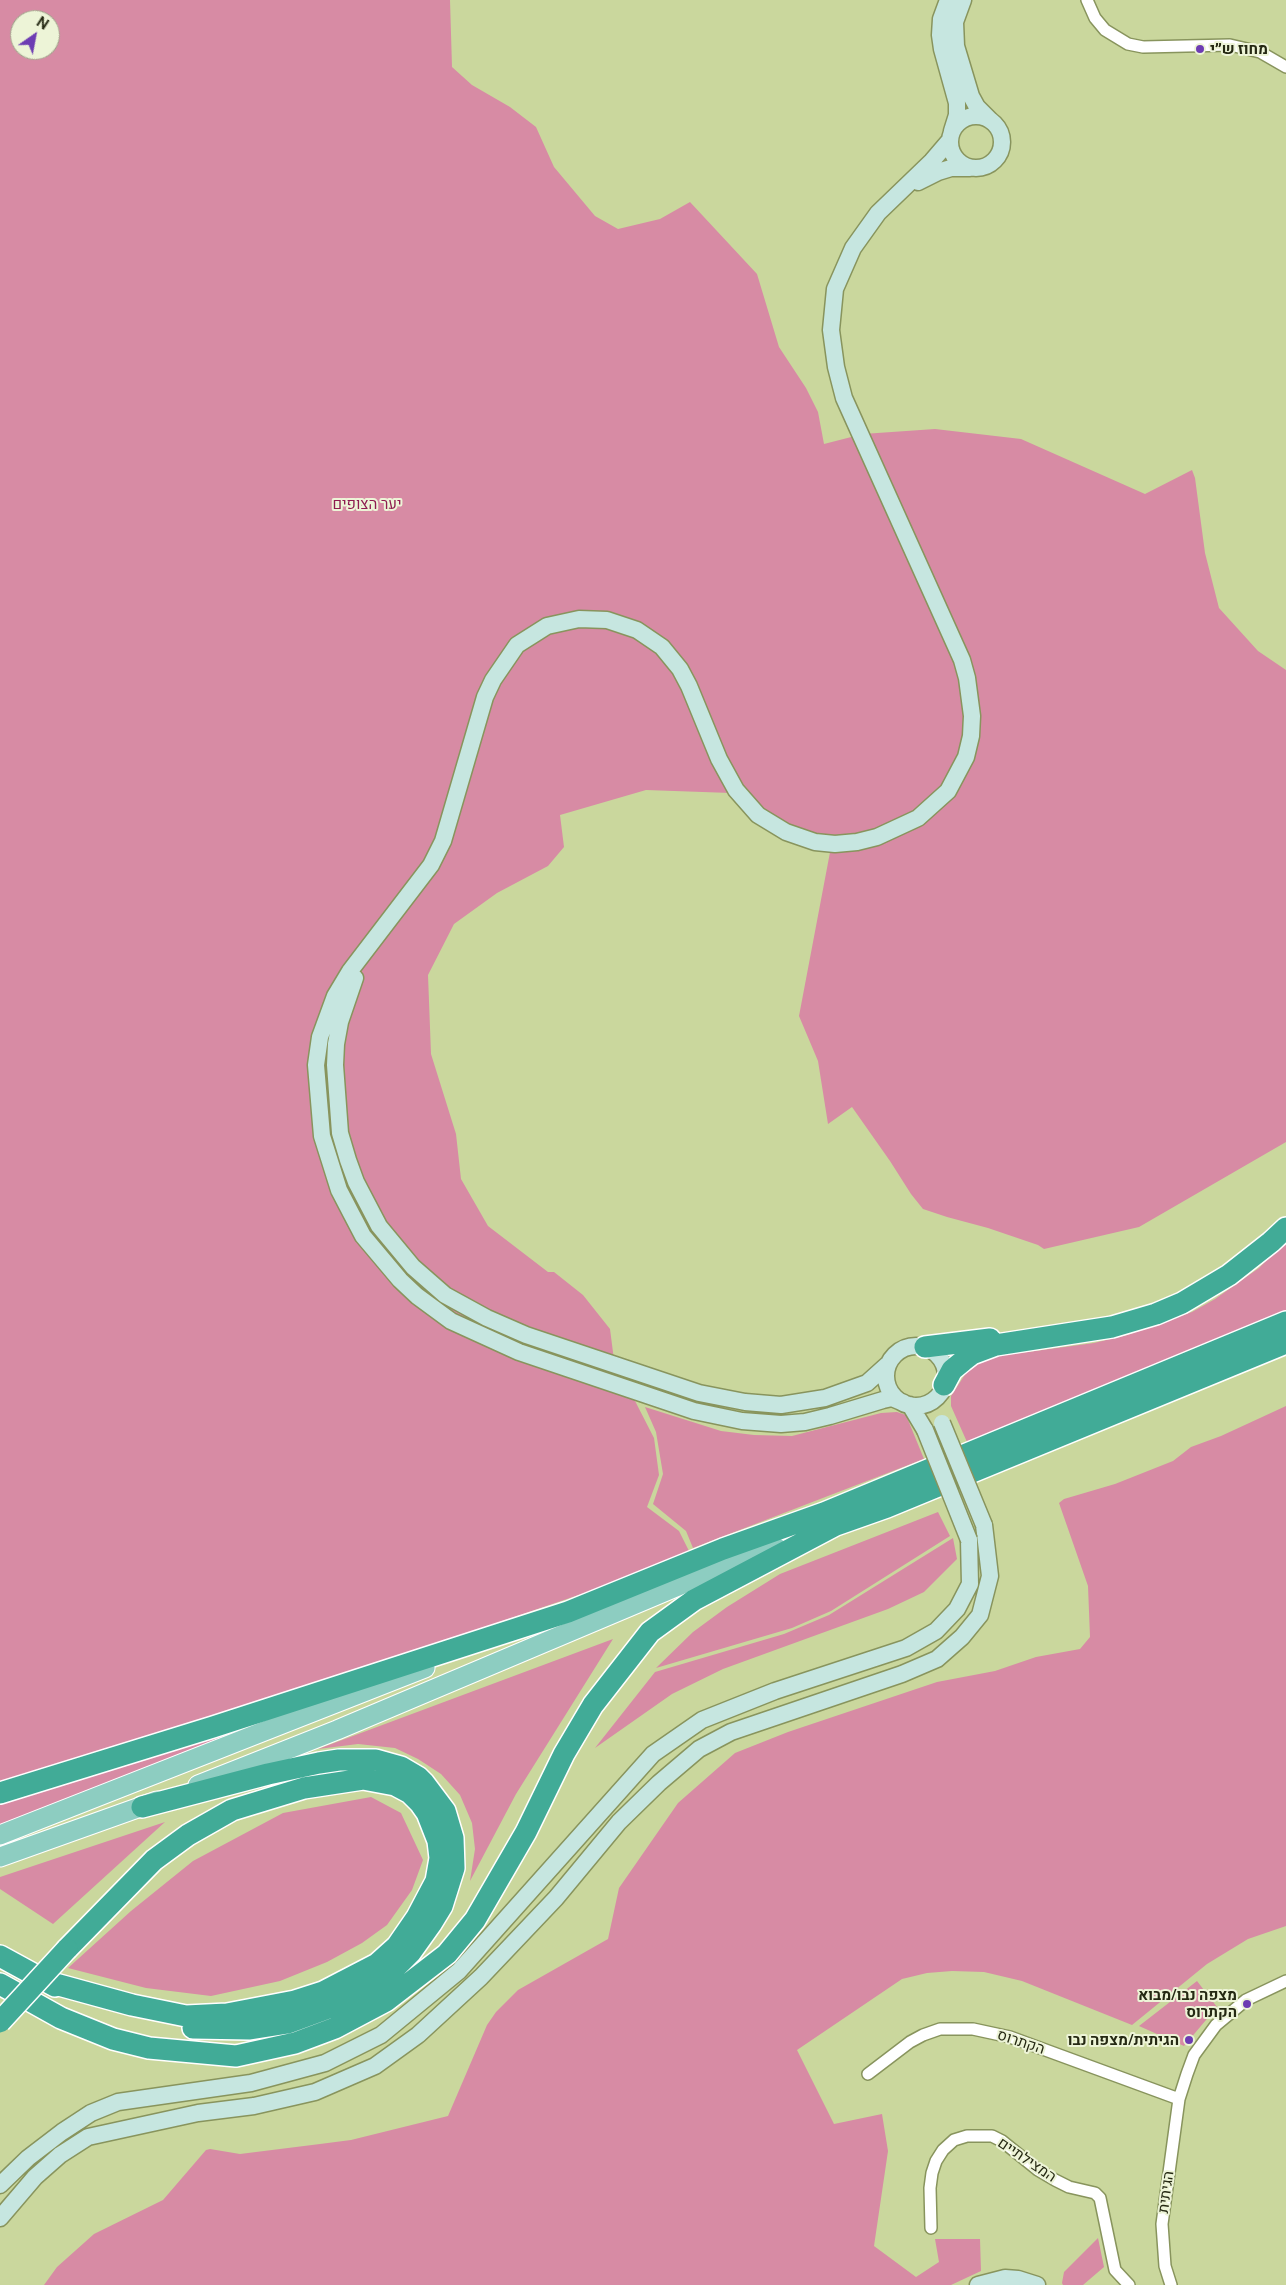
<!DOCTYPE html>
<meta charset="utf-8">
<style>
body{margin:0}
#map{position:relative;width:1286px;height:2285px;overflow:hidden;background:#cad79d;font-family:"Public Sans",sans-serif}
canvas{display:block}
.north{position:absolute;left:10px;top:10px;width:50px;height:50px;box-sizing:border-box;background:#edf4d7;border:1px solid #9da389;border-radius:50%;rotate:33deg;font-size:14px;font-weight:700;line-height:20px;text-align:center;color:#252913}
.north::after{content:'';display:block;margin:auto;width:18px;height:22px;background:#6d3cb3;clip-path:polygon(50% 0,100% 100%,50% 72%,0 100%)}
</style>
<div id="map">
<canvas width="1286" height="2285"></canvas>
<div class="north">N</div>
</div>
<script>
const ctx = document.querySelector('canvas').getContext('2d');
ctx.lineJoin = 'round';
function paint(path, color) { ctx.fillStyle = color; ctx.fill(path, 'evenodd'); }
const shape = rows => new Path2D(rows.map(r => 'M' + r).join(''));
function stroke(path, color, width, dash) { ctx.strokeStyle = color; ctx.lineWidth = width; ctx.lineCap = dash ? 'butt' : 'round'; ctx.setLineDash(dash || []); ctx.stroke(path); }
function label(font, color, halo, rows, align = 'center') {
  ctx.font = font + ' "Public Sans",Heebo,sans-serif'; ctx.lineWidth = 4; ctx.setLineDash([]); ctx.textBaseline = 'middle'; ctx.strokeStyle = halo; ctx.fillStyle = color; for (const [text, x, y, turn = 0] of rows) {
    ctx.save(); ctx.translate(x, y); ctx.rotate((+turn || 0) * Math.PI / 180); ctx.textAlign = isNaN(turn) ? turn : align; if (halo) ctx.strokeText(text, 0, 0); ctx.fillText(text, 0, 0); ctx.restore();
  }
}
paint(shape([
 [0,0,450,0,452,67,472,85,510,107,536,127,554,167,595,216,618,229,660,219,690,202,757,274,779,347,806,388,818,412,824,444,863,434,935,429,1021,439,1145,494,1192,470,1195,478,1205,553,1219,608,1258,651,1286,670,1286,1142,1139,1227,1044,1249,1038,1245,988,1228,947,1217,923,1209,911,1194,890,1161,852,1107,828,1124,818,1061,799,1016,831,847,731,793,646,790,560,815,564,847,548,866,497,893,454,924,428,975,431,1054,456,1134,461,1179,488,1226,548,1272,554,1272,583,1295,610,1329,614,1360,654,1438,659,1475,647,1507,679,1531,690,1553,646,1572,397,1657,0,1783],
 [20,20,50,20,50,50,20,50],
 [1286,1240,1286,1310,967,1442,951,1406,951,1396,966,1373,980,1362,998,1356,1094,1343,1127,1335,1192,1312,1215,1299,1259,1268],
 [1286,1406,1286,1926,1248,1939,1207,1964,1132,2025,1022,1981,984,1972,952,1971,927,1973,902,1979,797,2050,834,2124,882,2114,888,2151,874,2246,916,2277,939,2262,935,2239,980,2239,981,2271,951,2285,44,2285,57,2267,94,2234,163,2200,206,2150,210,2149,240,2154,320,2144,351,2140,448,2116,487,2025,496,2012,518,1990,608,1939,619,1888,678,1803,735,1753,788,1732,937,1682,995,1671,1036,1657,1080,1649,1090,1637,1088,1586,1059,1503,1064,1499,1115,1484,1173,1461,1191,1447,1221,1436],
 [645,1407,721,1431,754,1435,792,1436,881,1413,897,1412,906,1415,924,1459,693,1548,686,1531,653,1504,663,1474,656,1432],
 [938,1512,950,1536,831,1611,792,1628,656,1668,693,1632,727,1607,780,1574],
 [953,1538,957,1559,924,1592,888,1609,723,1669,672,1694,595,1748,655,1672,784,1634,829,1615],
 [613,1639,516,1794,470,1881,475,1849,472,1823,460,1795,441,1774,418,1759,395,1748,358,1744,318,1749],
 [372,1680,0,1827,0,1799],
 [371,1797,401,1813,423,1860,412,1890,387,1925,362,1943,327,1962,280,1981,211,1996,146,1988,68,1968,131,1911,193,1861,283,1813],
 [165,1822,53,1924,0,1889,0,1877],
 [1197,1981,1217,2007,1184,2046,1139,2026],
 [1098,2238,1104,2267,1083,2285,1063,2285,1062,2283,1064,2272]
]), '#d78ba4');
const street = shape([
 [1087,0,1095,18,1105,30,1128,44,1143,47,1230,45,1260,52,1286,67],
 [868,2074,910,2042,923,2035,940,2029,973,2029,1010,2037,1179,2099],
 [931,2228,930,2188,932,2173,936,2161,943,2150,954,2140,967,2136,992,2136,1002,2141,1038,2170,1055,2180,1069,2187,1095,2193,1100,2198,1115,2270,1129,2285],
 [1171,2285,1165,2266,1162,2224,1179,2099,1187,2074,1194,2055,1216,2025,1246,2000,1286,1981]
]);
const secondary = shape([
 [948,0,941,19,940,35,942,49,957,103,957,115,952,131],
 [963,0,955,22,956,46,971,96,977,107,991,121],
 '950 142a26 26 0 1 1 52 0a26 26 0 1 1-52 0Z',
 [918,182,938,172,951,168,970,168],
 [355,978,340,1022,336,1044,335,1065,340,1133,348,1160,356,1182,379,1226,413,1267,445,1295,487,1318,526,1335,699,1393,745,1402,781,1405,825,1398,867,1383,887,1365],
 '886 1376a30 30 0 1 1 60 0a30 30 0 1 1-60 0Z',
 [904,1403,892,1398,883,1400,830,1416,805,1422,781,1424,742,1421,694,1411,519,1352,451,1321,417,1296,400,1280,363,1236,352,1215,339,1190,322,1136,316,1065,320,1037,335,996,350,971,431,865,443,841,485,697,493,680,517,645,547,626,579,619,607,620,637,630,662,647,680,669,689,686,719,759,736,790,758,815,786,832,815,842,835,844,857,842,877,837,918,818,948,791,966,757,971,736,972,716,967,678,962,660,844,398,836,367,831,330,835,289,853,248,878,213,932,161,950,140],
 [910,1405,925,1430],
 [0,2185,28,2158,62,2132,91,2113,118,2102,251,2083,325,2063,381,2035,459,1971,653,1754,702,1720,775,1691,906,1648,936,1631,957,1609,970,1584,969,1540],
 [0,2218,35,2177,60,2155,88,2137,198,2113,254,2106,315,2092,375,2066,418,2035,481,1977,556,1898,619,1822,659,1783,699,1749,731,1732,902,1674,937,1659,962,1637,980,1615,990,1576,984,1525],
 [978,2285,1005,2278,1018,2279,1037,2285]
]);
const primary = shape([
 [198,1785,337,1730,690,1581,777,1548],
 [0,1835,425,1668],
 [0,1857,157,1801]
]);
const highway = shape([
 [925,1347,990,1339],
 [944,1385,952,1370,963,1361,972,1354,996,1345,1112,1327,1156,1314,1182,1303,1229,1275,1271,1242,1286,1228],
 [0,1793,213,1727,568,1612,723,1549,824,1513,1286,1322],
 [142,1807,268,1774,319,1763,339,1760,376,1760,401,1767,418,1777,424,1783,445,1811,453,1838,454,1868,442,1906,431,1924,411,1952,391,1972,373,1985,334,2006,288,2023,250,2029,193,2028],
 [0,1956,55,1986],
 [48,1982,132,2005,186,2016,227,2014,295,2001,323,1992,377,1964,397,1946,417,1917,436,1881,440,1858,438,1841,427,1813,420,1803,410,1793,395,1785,363,1779,304,1788,232,1810,188,1835,154,1860,67,1949],
 [0,1984,61,2018,113,2039,149,2048,236,2056,295,2043,335,2028,386,2001,447,1954,475,1920,526,1832,564,1754,593,1705,650,1632,694,1600,836,1525,887,1507,1286,1343]
]);
stroke(street, '#88945d', 14);
stroke(secondary, '#88945d', 19);
stroke(primary, '#fff', 21);
stroke(highway, '#fff', 24);
stroke(street, '#fff', 11);
stroke(secondary, '#c6e6e0', 16);
stroke(primary, '#8dcdc1', 19);
stroke(highway, '#41ab97', 21);
const secondaryBridge = shape([
 [942,1423,984,1525],
 [925,1430,969,1540]
]);
const highwayBridge = shape([
 [0,2022,67,1949]
]);
stroke(secondaryBridge, '#88945d', 19, []);
stroke(highwayBridge, '#fff', 24, []);
stroke(secondaryBridge, '#c6e6e0', 16);
stroke(highwayBridge, '#41ab97', 21);
for (const [x, y, r, color] of [
 [1200,49,5,"#6d3cb3"],
 [1247,2004,5,"#6d3cb3"],
 [1189,2040,5,"#6d3cb3"]
]) { const dot = new Path2D(); dot.arc(x, y, r, 0, 2 * Math.PI); ctx.fillStyle = color; ctx.fill(dot); stroke(dot, '#edf4d7', 2); }
label('bold 15px', '#252913', '#edf4d7', [
 ["מחוז ש״י",1210,49,"left"],
 ["מצפה נבו/מבוא",1237,1995],
 ["הקתרוס",1237,2012],
 ["הגיתית/מצפה נבו",1179,2040]
], 'right');
label('15px', '#8e1b50', '#edf4d7', [
 ["יער הצופים",367,504]
]);
label('15px', '#252913', '#edf4d7', [
 ["הקתרוס",1021,2042,18],
 ["המצילתיים",1027,2160,34],
 ["הגיתית",1166,2192,-82]
]);
</script>
